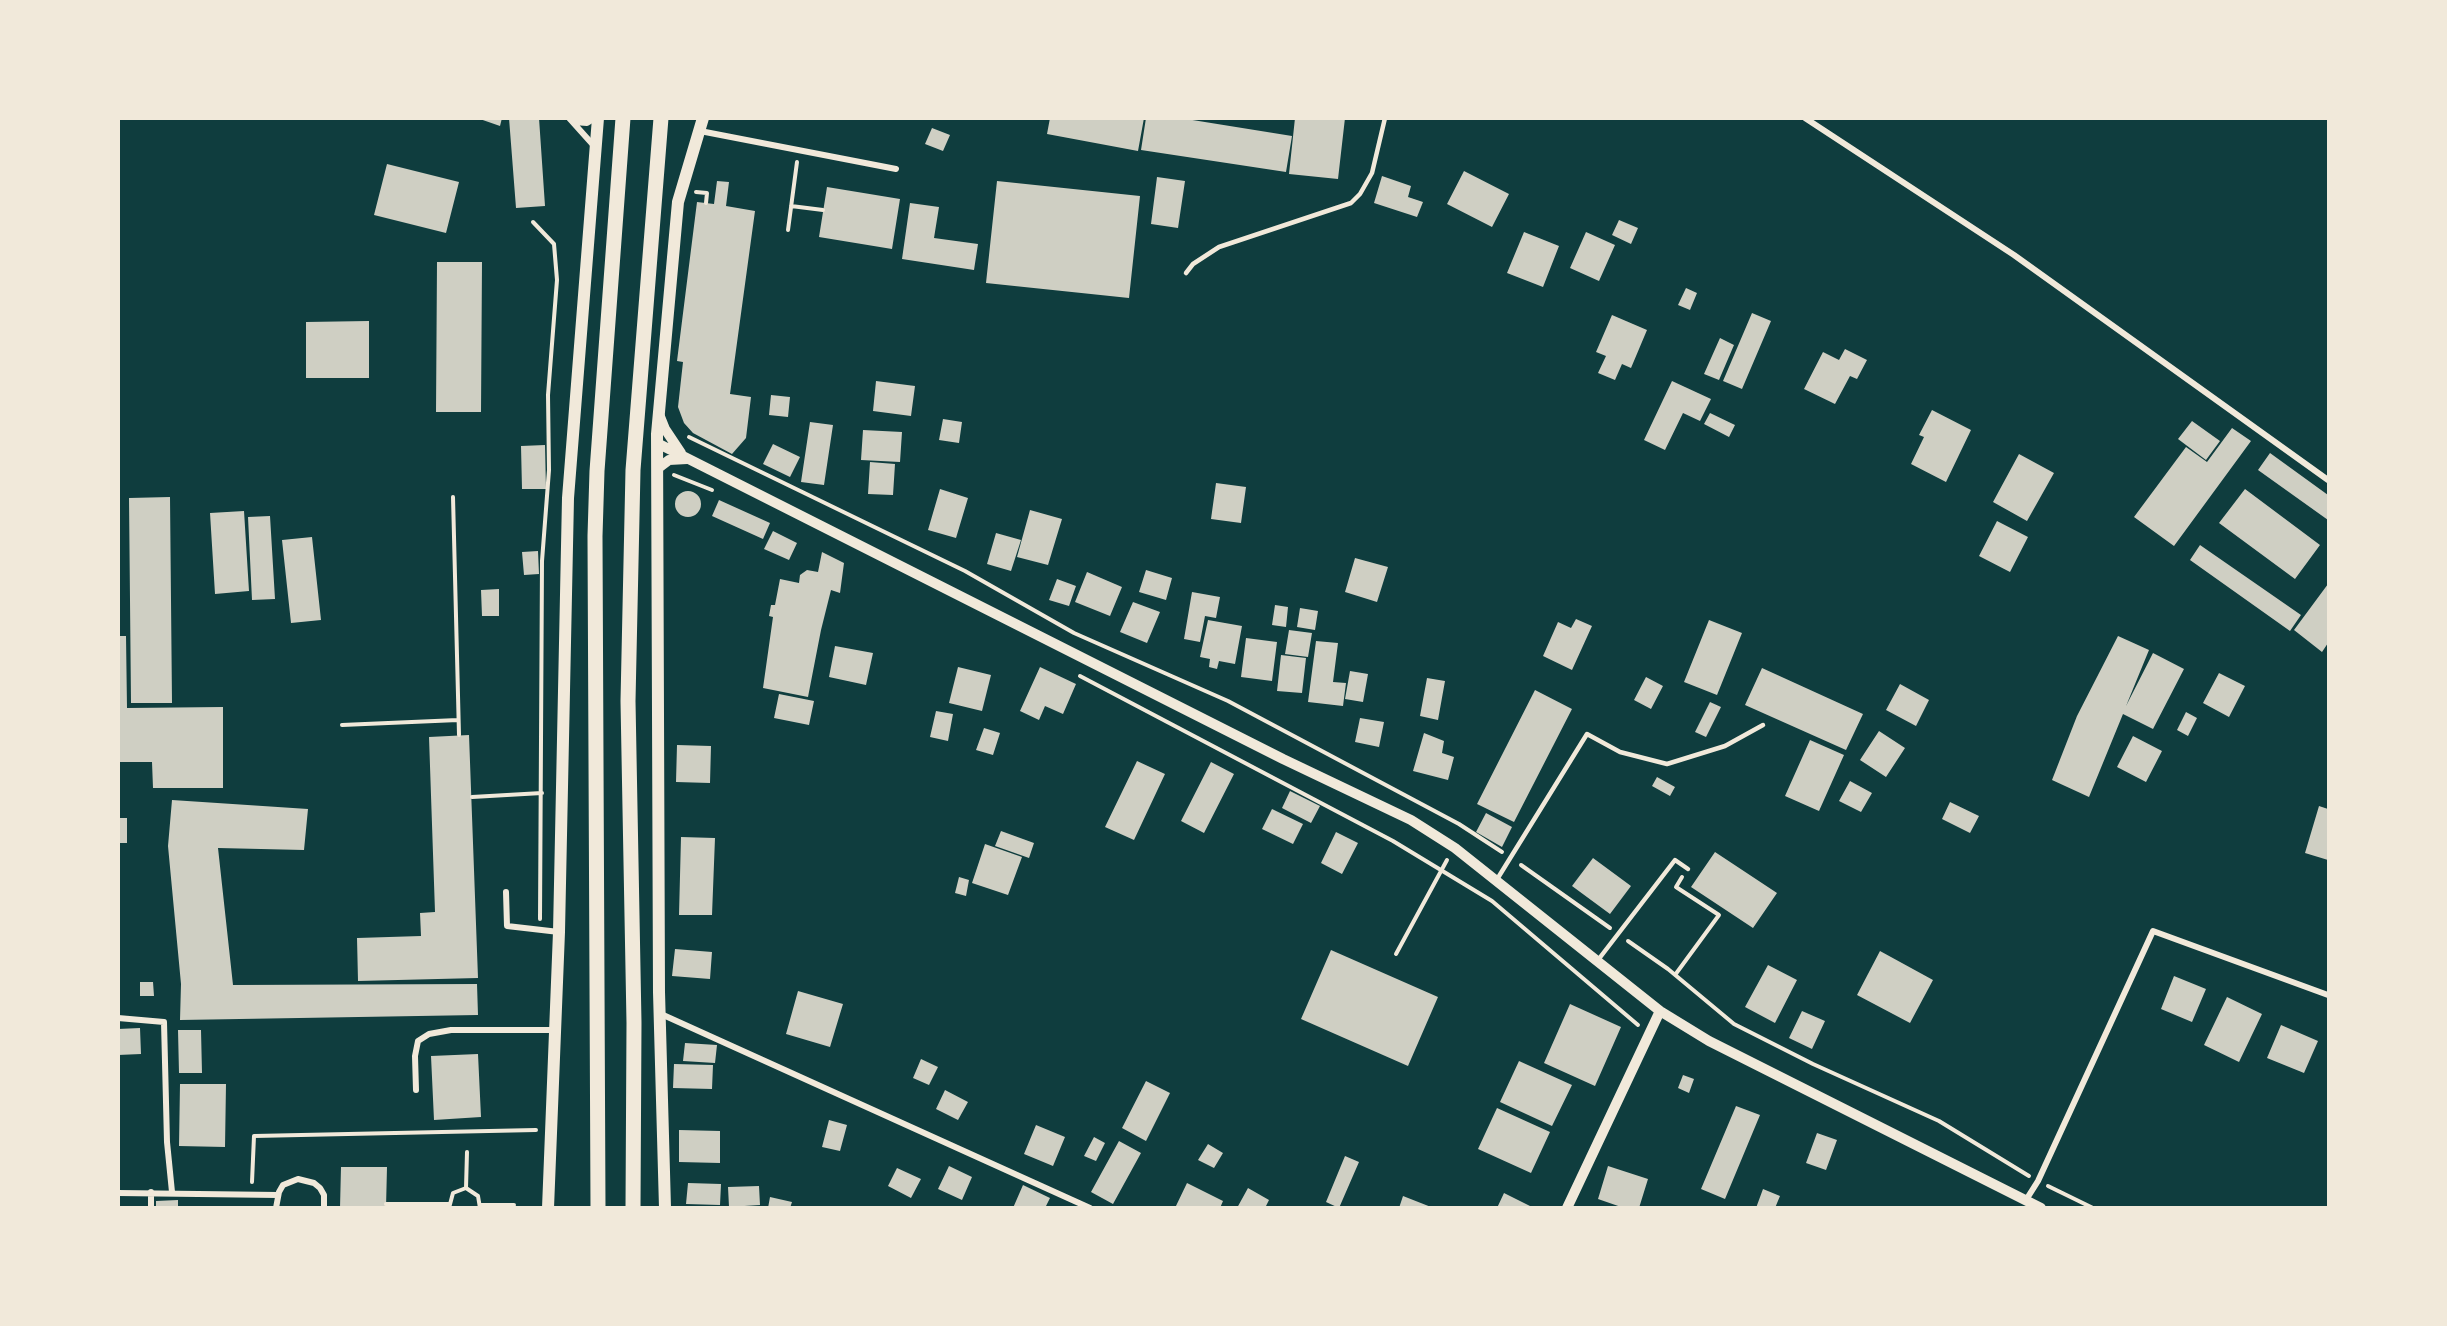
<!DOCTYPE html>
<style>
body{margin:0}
#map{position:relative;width:2447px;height:1326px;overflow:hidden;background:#0f3d3e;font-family:"Roboto Condensed",sans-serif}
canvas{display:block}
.frame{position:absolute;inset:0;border:120px solid #f1e9da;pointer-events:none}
</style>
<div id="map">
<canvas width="2447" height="1326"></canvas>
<div class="frame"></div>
</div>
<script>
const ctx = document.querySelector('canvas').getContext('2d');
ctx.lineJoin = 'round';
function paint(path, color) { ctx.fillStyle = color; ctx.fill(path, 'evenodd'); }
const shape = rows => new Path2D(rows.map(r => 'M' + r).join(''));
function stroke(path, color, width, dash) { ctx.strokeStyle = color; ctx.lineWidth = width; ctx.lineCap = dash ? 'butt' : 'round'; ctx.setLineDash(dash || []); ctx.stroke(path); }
paint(shape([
 [477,118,502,118,500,126],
 [509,118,539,118,545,206,516,208],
 [1050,118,1144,118,1138,151,1047,134],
 [1146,118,1180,118,1292,136,1286,172,1141,150],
 [1295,118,1345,118,1338,179,1289,174],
 [932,128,950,135,943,151,925,144],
 [387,164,459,182,446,233,374,215],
 [1464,171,1509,194,1492,227,1447,204],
 [1382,176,1411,186,1408,197,1423,202,1417,217,1374,203],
 [1157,177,1185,181,1178,228,1151,224],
 [717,181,729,182,726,206,755,211,730,394,751,397,746,438,732,454,693,433,684,423,678,407,683,362,677,361,697,202,714,204],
 [997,181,1140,196,1129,298,986,283],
 [827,187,900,199,892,249,819,237],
 [910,203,939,207,934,238,978,244,974,270,902,259],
 [1619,220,1638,228,1631,244,1612,235],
 [1524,232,1559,246,1543,287,1507,273],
 [1586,232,1615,245,1599,281,1570,268],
 [437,262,482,262,481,412,436,412],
 [1686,288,1697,293,1690,310,1678,305],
 [1752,313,1771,321,1742,389,1723,381],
 [1612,315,1647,330,1631,368,1622,364,1615,380,1598,373,1606,356,1596,352],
 [369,321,369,378,306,378,306,322],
 [1720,338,1734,345,1719,380,1704,374],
 [1845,349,1867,360,1857,379,1850,376,1835,404,1804,389,1823,352,1839,360],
 [876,381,915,386,911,416,873,411],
 [1672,381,1711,399,1700,421,1683,413,1665,450,1644,440],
 [771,395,790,397,788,417,769,415],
 [1932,410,1971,430,1946,482,1911,464,1924,437,1919,435],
 [1710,413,1735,425,1729,437,1704,424],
 [943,419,962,422,959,443,939,440],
 [2192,421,2220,441,2206,460,2178,439],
 [810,422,833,425,824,485,801,482],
 [2232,428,2251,441,2174,546,2134,517,2186,447,2207,462],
 [863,430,902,432,900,462,861,460],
 [773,444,800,457,790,477,763,464],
 [545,445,546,489,522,489,521,446],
 [2270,453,2328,495,2328,520,2258,470],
 [2019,454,2054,473,2027,521,1993,502],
 [870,462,895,464,893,495,868,494],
 [1216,483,1246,487,1241,523,1211,519],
 [940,489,968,498,956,538,928,530],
 [2245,489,2320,545,2295,579,2219,523],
 '675 504a13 13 0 1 1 26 0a13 13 0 1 1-26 0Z',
 [170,497,172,703,131,703,129,498],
 [719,500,770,523,763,539,712,516],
 [1030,510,1062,519,1048,565,1017,557],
 [244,511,249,591,215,594,210,513],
 [270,516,275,599,252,600,248,517],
 [1997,521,2028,537,2010,572,1979,556],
 [773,531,797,543,789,560,764,549],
 [996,533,1021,540,1011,571,987,564],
 [312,537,321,620,291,623,282,540],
 [2200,545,2301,615,2290,631,2190,560],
 [538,551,539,574,524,575,522,552],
 [822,552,844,563,840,593,831,590,821,630,808,697,763,688,773,617,769,616,771,605,775,605,780,579,799,583,800,575,807,570,818,572],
 [1355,558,1388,567,1377,602,1345,592],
 [1146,570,1172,578,1166,600,1139,592],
 [1087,572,1122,587,1110,616,1075,602],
 [1057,579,1076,586,1069,606,1049,600],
 [2328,584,2328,643,2322,652,2294,630],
 [499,589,499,616,482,616,481,590],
 [1192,592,1220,597,1216,618,1205,616,1200,642,1184,639],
 [1133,602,1160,612,1147,643,1120,632],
 [1275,605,1288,607,1286,627,1272,625],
 [1300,608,1318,611,1315,630,1297,627],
 [1576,619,1592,626,1572,670,1543,656,1558,622,1571,628],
 [1208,620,1242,626,1235,664,1219,661,1217,669,1209,667,1210,659,1200,657],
 [1709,620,1742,633,1717,695,1684,682],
 [1289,630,1312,633,1308,657,1285,654],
 [118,636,126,636,127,708,223,707,223,788,153,788,152,762,118,762],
 [2118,636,2149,650,2126,706,2153,653,2184,669,2153,729,2123,714,2089,797,2052,780,2077,716],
 [1246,638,1277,642,1272,681,1241,677],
 [1316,641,1338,643,1333,682,1346,683,1343,706,1308,702],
 [835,646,873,653,866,685,829,677],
 [1281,655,1306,658,1302,693,1277,691],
 [958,667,991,675,982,711,949,703],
 [1040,667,1076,684,1063,714,1045,706,1039,720,1020,711],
 [1762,668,1863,714,1846,750,1745,705],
 [1350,671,1368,674,1363,702,1345,699],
 [2219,673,2245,686,2229,717,2203,703],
 [1646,677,1663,686,1651,709,1634,700],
 [1427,678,1445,681,1438,720,1420,716],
 [1900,684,1929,700,1916,726,1886,710],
 [1535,690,1572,709,1514,822,1477,804],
 [779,694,814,701,809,725,774,718],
 [1710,702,1721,707,1706,737,1695,732],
 [936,711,953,714,948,741,930,737],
 [2186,712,2197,718,2188,736,2177,730],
 [1360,718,1384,722,1379,747,1355,742],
 [984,728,1000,733,993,755,976,750],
 [1879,731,1905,748,1886,777,1860,760],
 [1424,733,1444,741,1442,753,1454,757,1448,780,1413,771],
 [469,735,478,978,358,981,357,938,421,936,420,913,435,912,429,737],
 [2133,736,2162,751,2146,782,2117,767],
 [1810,740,1844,755,1819,811,1785,796],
 [677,745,711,746,710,783,676,782],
 [1137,761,1165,774,1134,840,1105,827],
 [1211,762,1234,774,1204,833,1181,821],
 [1657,777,1675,787,1670,796,1652,786],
 [1850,781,1872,793,1861,812,1839,801],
 [1290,791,1320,806,1311,823,1282,808],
 [172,800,308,809,304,850,218,848,233,985,477,984,478,1015,180,1020,181,984,168,846],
 [1950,802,1979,816,1970,833,1942,819],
 [2319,806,2328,809,2328,860,2305,853],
 [1272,809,1303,824,1293,844,1262,829],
 [1486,813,1512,827,1502,847,1476,832],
 [118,818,127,818,127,843,118,843],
 [1001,831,1034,843,1029,858,995,846],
 [1336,832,1358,843,1342,874,1321,863],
 [681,837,715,838,712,915,679,915],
 [985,844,1022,857,1008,895,972,883],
 [1715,852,1777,893,1753,928,1691,887],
 [1593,858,1631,886,1610,914,1572,886],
 [959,877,969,880,966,896,955,893],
 [675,949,712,952,710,979,672,976],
 [1331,950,1438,997,1408,1066,1301,1019],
 [1880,951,1933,980,1910,1023,1857,995],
 [1768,965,1797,980,1775,1023,1745,1007],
 [2174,976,2206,989,2192,1022,2161,1009],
 [140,982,153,982,154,996,140,996],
 [798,991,843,1004,830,1047,786,1034],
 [2227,997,2262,1014,2239,1062,2204,1045],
 [1570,1004,1621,1027,1595,1086,1544,1063],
 [1802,1011,1825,1021,1812,1049,1789,1038],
 [2281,1025,2318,1041,2304,1073,2267,1058],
 [140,1028,141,1054,118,1055,118,1029],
 [178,1030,201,1030,202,1073,179,1073],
 [685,1043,717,1045,715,1063,683,1061],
 [478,1054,481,1117,434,1120,431,1056],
 [921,1059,938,1067,929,1085,913,1078],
 [1519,1061,1572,1085,1552,1126,1500,1102],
 [674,1064,713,1065,712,1089,673,1088],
 [1683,1075,1694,1079,1689,1093,1678,1088],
 [1146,1081,1170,1093,1146,1141,1122,1128],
 [180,1084,226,1084,225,1147,179,1146],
 [945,1090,968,1102,958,1120,936,1109],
 [1736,1106,1760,1115,1725,1199,1701,1189],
 [1497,1108,1550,1132,1531,1173,1478,1149],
 [829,1120,847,1125,840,1151,822,1147],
 [1036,1125,1065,1137,1053,1166,1024,1154],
 [679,1130,720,1131,720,1163,679,1162],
 [1817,1133,1837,1140,1826,1170,1806,1163],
 [1094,1137,1105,1143,1096,1161,1084,1156],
 [1119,1141,1141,1153,1113,1204,1091,1192],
 [1208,1144,1223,1153,1214,1168,1198,1160],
 [1345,1156,1359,1162,1339,1208,1326,1202],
 [949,1166,972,1177,962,1200,938,1189],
 [1608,1166,1648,1179,1639,1208,1624,1208,1598,1199],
 [341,1167,387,1167,386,1208,340,1208],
 [897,1168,921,1179,911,1198,888,1186],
 [688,1183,721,1184,720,1205,686,1204],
 [1187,1183,1223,1201,1220,1208,1175,1208],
 [1023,1185,1050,1198,1045,1208,1013,1208],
 [759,1186,760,1205,729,1207,728,1187],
 [1248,1188,1269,1200,1265,1208,1237,1208],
 [1763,1189,1780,1196,1775,1208,1756,1208],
 [1504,1193,1534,1208,1497,1208],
 [1403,1196,1431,1207,1431,1208,1399,1208],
 [770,1197,792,1202,790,1208,768,1208],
 [178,1200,178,1208,156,1208,156,1201]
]), '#cfcfc3');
stroke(shape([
 [696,192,707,193,706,203],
 [791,206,823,210],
 [533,222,554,244,557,280,548,395,549,470,542,561,540,919],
 [788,230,797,162],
 [689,437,965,571,1074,633,1228,701,1459,824,1502,852],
 [674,475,712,490],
 [453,497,459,735],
 [1080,676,1393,841,1492,901,1638,1025],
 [342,725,458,720],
 [472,797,542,793],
 [1521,865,1610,928],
 [1628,941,1668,969,1734,1024,1813,1064,1939,1121,2029,1176],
 [1396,954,1447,860],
 [1675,975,1719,915,1676,887,1682,877],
 [252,1182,254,1136,536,1130],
 [2048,1186,2093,1208],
 [466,1188,467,1152],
 [386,1204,449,1204],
 [480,1205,514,1205],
 [449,1208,453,1193,466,1188,478,1196,480,1208]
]), '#f1e9da', 4);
stroke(shape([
 [1186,273,1193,264,1219,247,1351,203,1360,194,1372,173,1385,118],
 [1496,881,1587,734,1620,752,1667,764,1725,746,1763,725],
 [1598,960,1675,860,1688,869]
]), '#f1e9da', 4.5);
stroke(shape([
 [569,118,595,147],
 [1805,118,2014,255,2328,480],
 [574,122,587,123,595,118],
 [700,131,896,169],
 [506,892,507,926,559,932],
 [661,1014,1090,1208],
 [118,1018,164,1022,167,1142,172,1192],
 [416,1090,415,1056,418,1041,429,1034,451,1030,554,1030],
 [118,1193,278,1195],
 [2026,1200,2038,1181,2153,931,2328,995],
 [151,1208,151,1192],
 [276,1208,279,1192,283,1185,298,1179,314,1183,320,1188,324,1195,324,1208]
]), '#f1e9da', 6);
stroke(shape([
 [659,414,665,429,681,453],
 [657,443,1283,759,1411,820,1455,848,1660,1011,1709,1041,2041,1208],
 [657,469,669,460,687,459],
 [1567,1208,1660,1011]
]), '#f1e9da', 10);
stroke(shape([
 [548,1208,559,932,568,498,598,118],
 [665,1208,659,992,657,434,678,202,703,118]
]), '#f1e9da', 12);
stroke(shape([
 [598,1208,595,536,597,471,623,118],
 [633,1208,634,1023,628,701,633,470,661,118]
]), '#f1e9da', 15);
</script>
